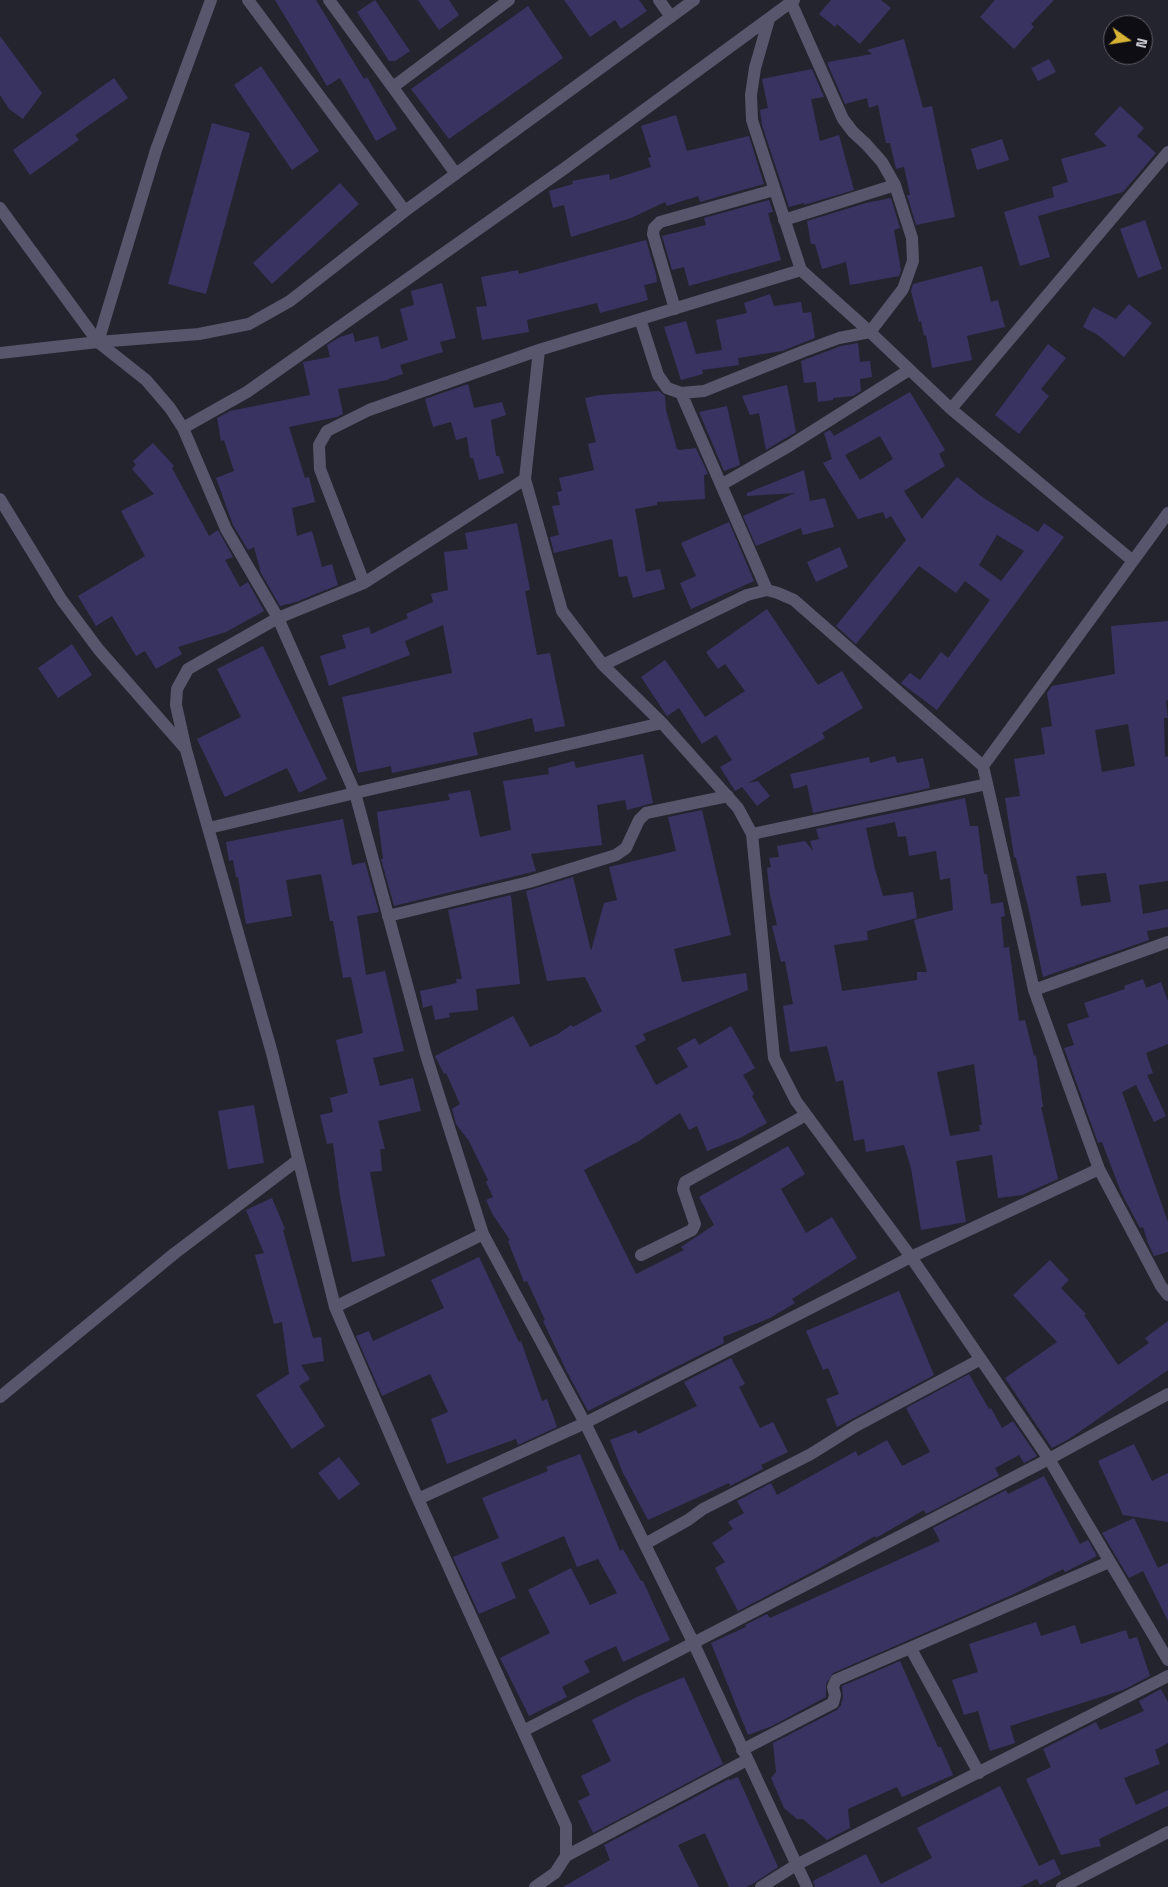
<!DOCTYPE html>
<style>
body{margin:0}
#map{position:relative;width:1168px;height:1887px;overflow:hidden;background:#24242f;font-family:"Space Grotesk",sans-serif}
canvas{display:block}
.north{position:absolute;left:1103px;top:15px;width:50px;height:50px;box-sizing:border-box;background:#0e0d13;border:1px solid #5f5e65;border-radius:50%;rotate:103deg;font-size:14px;font-weight:700;line-height:20px;text-align:center;color:#d8d8e0}
.north::after{content:'';display:block;margin:auto;width:18px;height:22px;background:#d8b434;clip-path:polygon(50% 0,100% 100%,50% 72%,0 100%)}
</style>
<div id="map">
<canvas width="1168" height="1887"></canvas>
<div class="north">N</div>
</div>
<script>
const ctx = document.querySelector('canvas').getContext('2d');
ctx.lineJoin = 'round';
function paint(path, color) { ctx.fillStyle = color; ctx.fill(path, 'evenodd'); }
const shape = rows => new Path2D(rows.map(r => 'M' + r).join(''));
function stroke(path, color, width, dash) { ctx.strokeStyle = color; ctx.lineWidth = width; ctx.lineCap = dash ? 'butt' : 'round'; ctx.setLineDash(dash || []); ctx.stroke(path); }
paint(shape([
 [275,0,316,0,364,79,367,77,397,129,376,141,340,78,327,86],
 [375,0,410,51,395,61,389,61,357,12],
 [418,0,449,0,459,15,439,30],
 [564,0,639,0,647,11,621,29,615,20,590,37],
 [831,0,881,0,891,8,860,44,837,24,835,27,819,14],
 [995,0,1054,0,1031,24,1034,27,1014,49,980,17],
 [528,6,563,58,449,139,411,89],
 [0,36,42,93,23,119,9,109,0,95],
 [904,39,923,108,932,106,955,217,916,225,907,195,910,195,904,167,896,169,890,143,886,143,878,105,869,108,867,98,845,104,828,65,828,62,872,54,867,50],
 [1049,59,1056,72,1038,81,1031,68],
 [261,66,319,151,292,170,234,85],
 [812,69,824,97,811,99,820,141,839,135,854,190,804,205,804,203,789,207,762,125,760,110,768,108,762,79],
 [114,78,128,98,75,135,79,140,30,175,13,150],
 [1120,106,1144,128,1137,136,1156,153,1123,192,1038,216,1050,257,1020,266,1004,212,1054,197,1052,187,1068,182,1061,159,1107,146,1094,134],
 [676,115,687,151,749,136,764,184,700,202,698,196,667,206,665,202,631,218,571,237,564,205,553,208,549,191,573,184,572,181,609,174,610,180,651,167,648,158,651,157,641,126],
 [212,123,250,133,206,294,168,284],
 [1002,139,1009,160,977,170,971,149],
 [340,183,359,204,272,284,253,263],
 [891,198,900,228,894,230,901,270,899,276,850,285,846,262,822,269,815,244,811,244,807,221,866,203],
 [769,200,773,212,768,213,781,260,689,286,684,267,672,270,662,236,706,225,704,218],
 [1145,220,1162,269,1138,278,1120,229],
 [646,240,656,274,657,282,644,285,648,300,600,313,597,303,527,320,529,332,482,340,476,307,487,306,481,277,518,270,519,274],
 [982,266,991,302,998,300,1005,327,967,336,972,360,932,368,926,335,924,336,921,321,919,322,911,291,913,284],
 [442,283,456,338,440,342,443,352,400,365,403,374,388,379,388,380,338,389,343,414,337,417,289,427,305,478,309,477,315,502,292,508,297,536,312,531,322,567,332,564,338,585,296,602,280,606,261,573,254,547,248,550,233,525,216,478,234,471,224,440,221,441,217,418,230,411,310,395,303,362,330,357,327,345,340,337,353,333,355,342,378,336,381,349,408,340,400,309,414,305,411,291],
 [770,294,774,306,801,302,803,313,811,312,815,338,782,351,738,358,739,365,702,370,703,374,681,380,664,327,686,321,696,354,722,350,716,320,747,313,744,303],
 [1129,304,1152,323,1124,357,1098,335,1083,327,1093,307,1116,319],
 [858,343,860,362,870,361,872,377,860,379,861,391,853,396,833,398,833,400,818,402,816,382,804,383,801,361,841,346],
 [1048,344,1066,358,1041,389,1049,396,1019,434,995,415],
 [468,384,474,408,502,402,506,415,491,420,496,456,499,456,504,473,479,480,473,458,470,458,467,437,456,440,451,422,433,427,425,399],
 [787,385,796,432,766,450,759,413,750,415,742,396],
 [659,391,665,396,666,410,677,449,679,450,696,448,708,474,704,475,705,499,657,502,657,505,635,509,646,572,660,569,665,589,633,598,627,576,619,577,612,539,554,553,550,537,559,535,552,506,560,505,557,492,562,491,559,478,594,470,588,444,596,442,585,398,600,395],
 [910,392,945,450,939,454,945,466,904,491,922,519,957,477,982,497,1038,532,1044,523,1064,537,937,710,901,683,910,673,920,680,941,652,948,658,990,600,965,581,956,593,919,566,856,644,836,626,906,540,891,516,886,519,883,512,858,519,823,463,832,459,824,433,830,430,834,436],
 [880,436,893,459,860,480,845,455],
 [997,535,1024,551,1001,581,979,565],
 [727,406,740,465,724,471,699,412],
 [153,443,174,466,172,468,209,536,218,530,233,557,225,560,240,587,248,582,264,611,226,632,178,647,182,654,156,669,145,651,136,656,112,616,96,626,78,596,145,556,121,511,154,494,132,469,136,465,133,461],
 [804,470,810,501,825,498,834,527,803,535,801,528,756,546,743,516,795,493,747,496,747,493],
 [729,522,754,581,691,609,680,583,696,576,681,543],
 [517,523,530,590,525,591,537,655,550,653,565,726,535,732,532,718,473,733,478,755,392,773,391,766,358,773,342,697,452,673,443,625,405,641,410,655,329,686,320,656,346,648,342,635,369,627,371,634,408,618,406,614,433,602,431,594,448,590,444,552,468,549,465,533],
 [840,547,848,567,816,582,807,562],
 [767,609,818,685,842,671,863,708,822,733,825,738,748,783,758,781,770,796,757,806,742,787,735,791,720,767,732,760,716,735,702,744,679,708,667,716,641,677,665,660,705,717,745,691,725,664,718,669,706,652],
 [1168,621,1168,700,1166,701,1168,718,1164,718,1165,757,1168,756,1168,881,1139,885,1143,914,1168,909,1168,927,1147,931,1149,940,1043,977,1029,911,1016,858,1014,857,1005,798,1020,796,1014,759,1045,754,1041,728,1052,726,1047,693,1052,686,1115,674,1111,626],
 [1128,724,1135,766,1102,772,1095,730],
 [1106,873,1111,902,1081,906,1076,876],
 [72,644,92,675,58,698,38,668],
 [263,646,327,779,299,793,287,768,225,797,197,739,241,717,217,669],
 [643,754,653,803,627,810,625,800,597,805,602,845,531,854,536,871,394,906,381,859,383,859,377,812,450,800,448,794,470,790,480,837,511,830,503,781,549,774,548,768,574,761,576,768],
 [895,756,897,763,923,758,930,788,813,813,807,785,794,789,790,774,869,757,870,763],
 [965,798,970,826,978,826,984,874,987,874,991,904,1003,902,1005,916,1001,917,1004,948,1009,947,1019,1021,1025,1020,1034,1056,1036,1055,1043,1107,1041,1107,1058,1179,1022,1195,998,1198,992,1155,956,1161,966,1222,921,1230,911,1168,904,1145,866,1152,864,1139,854,1141,843,1080,836,1082,827,1046,790,1052,783,1006,793,1004,785,961,781,962,772,926,777,925,770,895,767,868,771,867,769,858,779,857,777,846,805,841,813,851,810,841,819,839,816,829],
 [895,822,898,837,906,836,909,856,936,851,940,880,950,878,953,910,914,920,927,972,917,972,917,980,842,991,834,945,868,940,867,931,917,918,913,892,883,896,875,869,866,828],
 [974,1064,982,1125,979,1125,980,1131,950,1136,937,1072],
 [702,810,731,935,674,949,682,982,746,973,748,990,643,1034,646,1040,635,1046,656,1085,688,1067,677,1048,695,1038,699,1045,731,1026,755,1068,743,1075,754,1094,752,1096,767,1123,740,1138,707,1151,697,1126,689,1130,680,1113,639,1141,584,1170,636,1274,684,1250,681,1247,714,1225,699,1197,788,1146,805,1174,781,1189,806,1233,832,1217,857,1258,792,1299,795,1303,770,1318,723,1337,724,1343,588,1411,566,1370,543,1321,545,1320,527,1281,524,1282,508,1241,510,1240,493,1215,486,1200,493,1197,486,1182,488,1180,469,1141,456,1124,452,1109,460,1104,446,1073,444,1074,435,1056,513,1016,530,1047,558,1034,571,1025,573,1027,602,1011,585,977,547,981,526,891,573,877,591,951,604,903,617,900,609,867,676,851,668,817],
 [343,819,352,865,365,862,379,912,357,916,366,975,385,971,404,1051,373,1058,380,1086,413,1078,421,1111,378,1121,385,1149,380,1149,382,1171,370,1172,385,1256,352,1262,340,1196,333,1143,327,1144,320,1115,333,1112,330,1098,348,1093,336,1040,363,1033,351,977,343,978,333,921,330,921,321,874,286,880,292,916,246,924,238,877,236,877,233,860,229,861,226,842],
 [511,895,520,984,476,989,478,1010,449,1013,450,1017,435,1020,432,1005,423,1008,420,991,457,983,456,979,462,979,448,910],
 [1143,979,1146,988,1161,982,1168,1001,1168,1044,1146,1053,1153,1073,1147,1075,1166,1116,1154,1122,1136,1085,1122,1092,1168,1222,1168,1252,1154,1256,1148,1243,1143,1227,1140,1228,1121,1192,1102,1142,1098,1143,1064,1048,1074,1045,1067,1024,1089,1017,1084,1003,1125,989,1124,986],
 [254,1105,264,1163,228,1169,218,1111],
 [272,1198,285,1229,283,1230,313,1338,321,1337,324,1361,301,1365,310,1379,299,1386,325,1426,292,1449,256,1395,289,1374,282,1322,274,1324,255,1255,264,1253,246,1210],
 [479,1257,519,1342,521,1341,542,1401,547,1399,557,1427,518,1445,516,1439,447,1464,431,1419,448,1412,430,1374,382,1396,356,1336,369,1331,373,1341,444,1308,431,1280],
 [1050,1260,1069,1280,1061,1288,1086,1314,1084,1315,1118,1365,1149,1343,1145,1338,1168,1321,1168,1370,1069,1439,1052,1448,1005,1378,1057,1342,1013,1295],
 [899,1291,934,1375,837,1427,826,1399,839,1394,828,1368,823,1370,806,1331],
 [731,1358,745,1384,739,1387,760,1428,773,1422,788,1452,761,1465,763,1469,730,1486,729,1483,648,1520,623,1473,610,1440,636,1430,638,1434,697,1406,684,1382],
 [969,1374,989,1409,991,1408,1002,1428,1013,1421,1037,1456,1024,1463,1019,1455,995,1468,999,1476,926,1514,924,1510,876,1538,875,1536,818,1569,738,1611,715,1568,725,1562,712,1543,733,1529,728,1522,744,1513,737,1501,771,1483,777,1495,856,1451,858,1456,887,1440,902,1466,930,1452,906,1408],
 [1134,1444,1152,1481,1168,1473,1168,1522,1123,1515,1098,1461],
 [580,1454,620,1551,623,1549,641,1581,643,1581,670,1640,623,1662,616,1646,584,1661,590,1672,562,1687,567,1697,529,1716,500,1658,550,1633,528,1590,571,1568,590,1605,617,1593,598,1559,577,1567,564,1536,501,1563,516,1598,479,1614,453,1557,499,1538,482,1498,548,1471,546,1467],
 [339,1457,360,1484,339,1500,318,1473],
 [1044,1476,1080,1544,1088,1540,1097,1556,1065,1572,1063,1569,1014,1594,833,1673,826,1684,826,1697,772,1726,748,1735,711,1643,746,1627,745,1625,767,1614,770,1618,940,1541,933,1528,1006,1490,1008,1494],
 [1134,1518,1158,1568,1168,1563,1168,1621,1143,1571,1129,1578,1102,1533],
 [1036,1622,1041,1636,1075,1625,1081,1644,1126,1630,1129,1639,1137,1637,1150,1676,1123,1690,1010,1726,1015,1743,990,1751,978,1711,964,1715,952,1680,978,1672,969,1644],
 [900,1661,938,1747,941,1747,953,1775,902,1797,897,1787,848,1809,850,1828,827,1840,803,1819,797,1819,784,1808,771,1778,776,1772,773,1743,837,1710,841,1705,843,1697,842,1686],
 [684,1677,723,1764,593,1833,578,1801,590,1795,581,1776,611,1761,592,1720,637,1697],
 [1161,1689,1168,1702,1168,1743,1155,1750,1160,1764,1124,1778,1136,1805,1168,1790,1168,1806,1099,1839,1101,1846,1061,1855,1026,1779,1051,1767,1043,1749,1096,1722,1100,1730,1144,1711,1139,1701],
 [738,1777,778,1867,754,1883,746,1887,729,1887,705,1833,678,1845,699,1887,563,1887,610,1860,604,1845,729,1779,730,1780],
 [1000,1786,1039,1866,1054,1859,1061,1874,1040,1885,1037,1879,1020,1887,815,1887,813,1881,866,1854,881,1884,932,1858,917,1828]
]), '#393362');
stroke(shape([
 [248,0,405,211],
 [329,0,456,174],
 [659,0,671,17],
 [769,19,755,68,751,95,752,120,801,270],
 [393,87,509,0],
 [0,208,98,342,146,380,170,408,183,428,226,529,278,618,355,793,426,1055,483,1234,585,1423,693,1642,807,1887],
 [784,220,895,185],
 [675,309,653,234,654,228,660,222,774,190],
 [640,319,658,375,667,388,681,393,704,391,804,351,839,338,870,332,903,289,913,261,912,238,895,185,882,162,866,144,853,132,843,119,790,0],
 [98,342,156,150,211,0],
 [0,353,98,342,199,334,249,324,290,301,405,211,694,0],
 [681,393,767,590],
 [951,409,1168,152],
 [183,428,247,392,565,168,794,0],
 [525,479,364,583,278,618,188,669,177,689,176,705,186,750,272,1053,335,1307,418,1499,566,1826,566,1856,555,1873,535,1887],
 [721,485,789,446,909,370],
 [0,499,61,599,99,650,184,747],
 [1133,561,951,409,870,332,801,270,539,350,525,479,562,611,603,665,662,723,738,808,752,834,774,1058,796,1101,911,1257,1049,1459,1168,1660],
 [364,583,320,469,319,445,327,431,369,410,539,350],
 [603,665,747,595,767,590,778,593,794,600,983,766,1034,990,1099,1169,1161,1286,1168,1295],
 [983,766,1168,513],
 [209,828,355,793,662,723],
 [752,834,987,784],
 [388,916,529,882,616,855,626,848,639,820,646,813,728,796],
 [1034,990,1168,942],
 [641,1255,692,1230,695,1224,683,1189,685,1182,806,1115],
 [335,1307,483,1234],
 [0,1397,175,1253,298,1160],
 [418,1499,585,1423,911,1257,1099,1169],
 [645,1544,688,1520,703,1509,811,1454,854,1427,981,1359],
 [911,1649,979,1773],
 [523,1731,1049,1459,1168,1394],
 [742,1750,833,1703,835,1695,833,1687,836,1680,1109,1562],
 [566,1856,747,1760],
 [761,1887,796,1865,1168,1676],
 [1062,1887,1168,1832]
]), '#57566c', 12);
</script>
